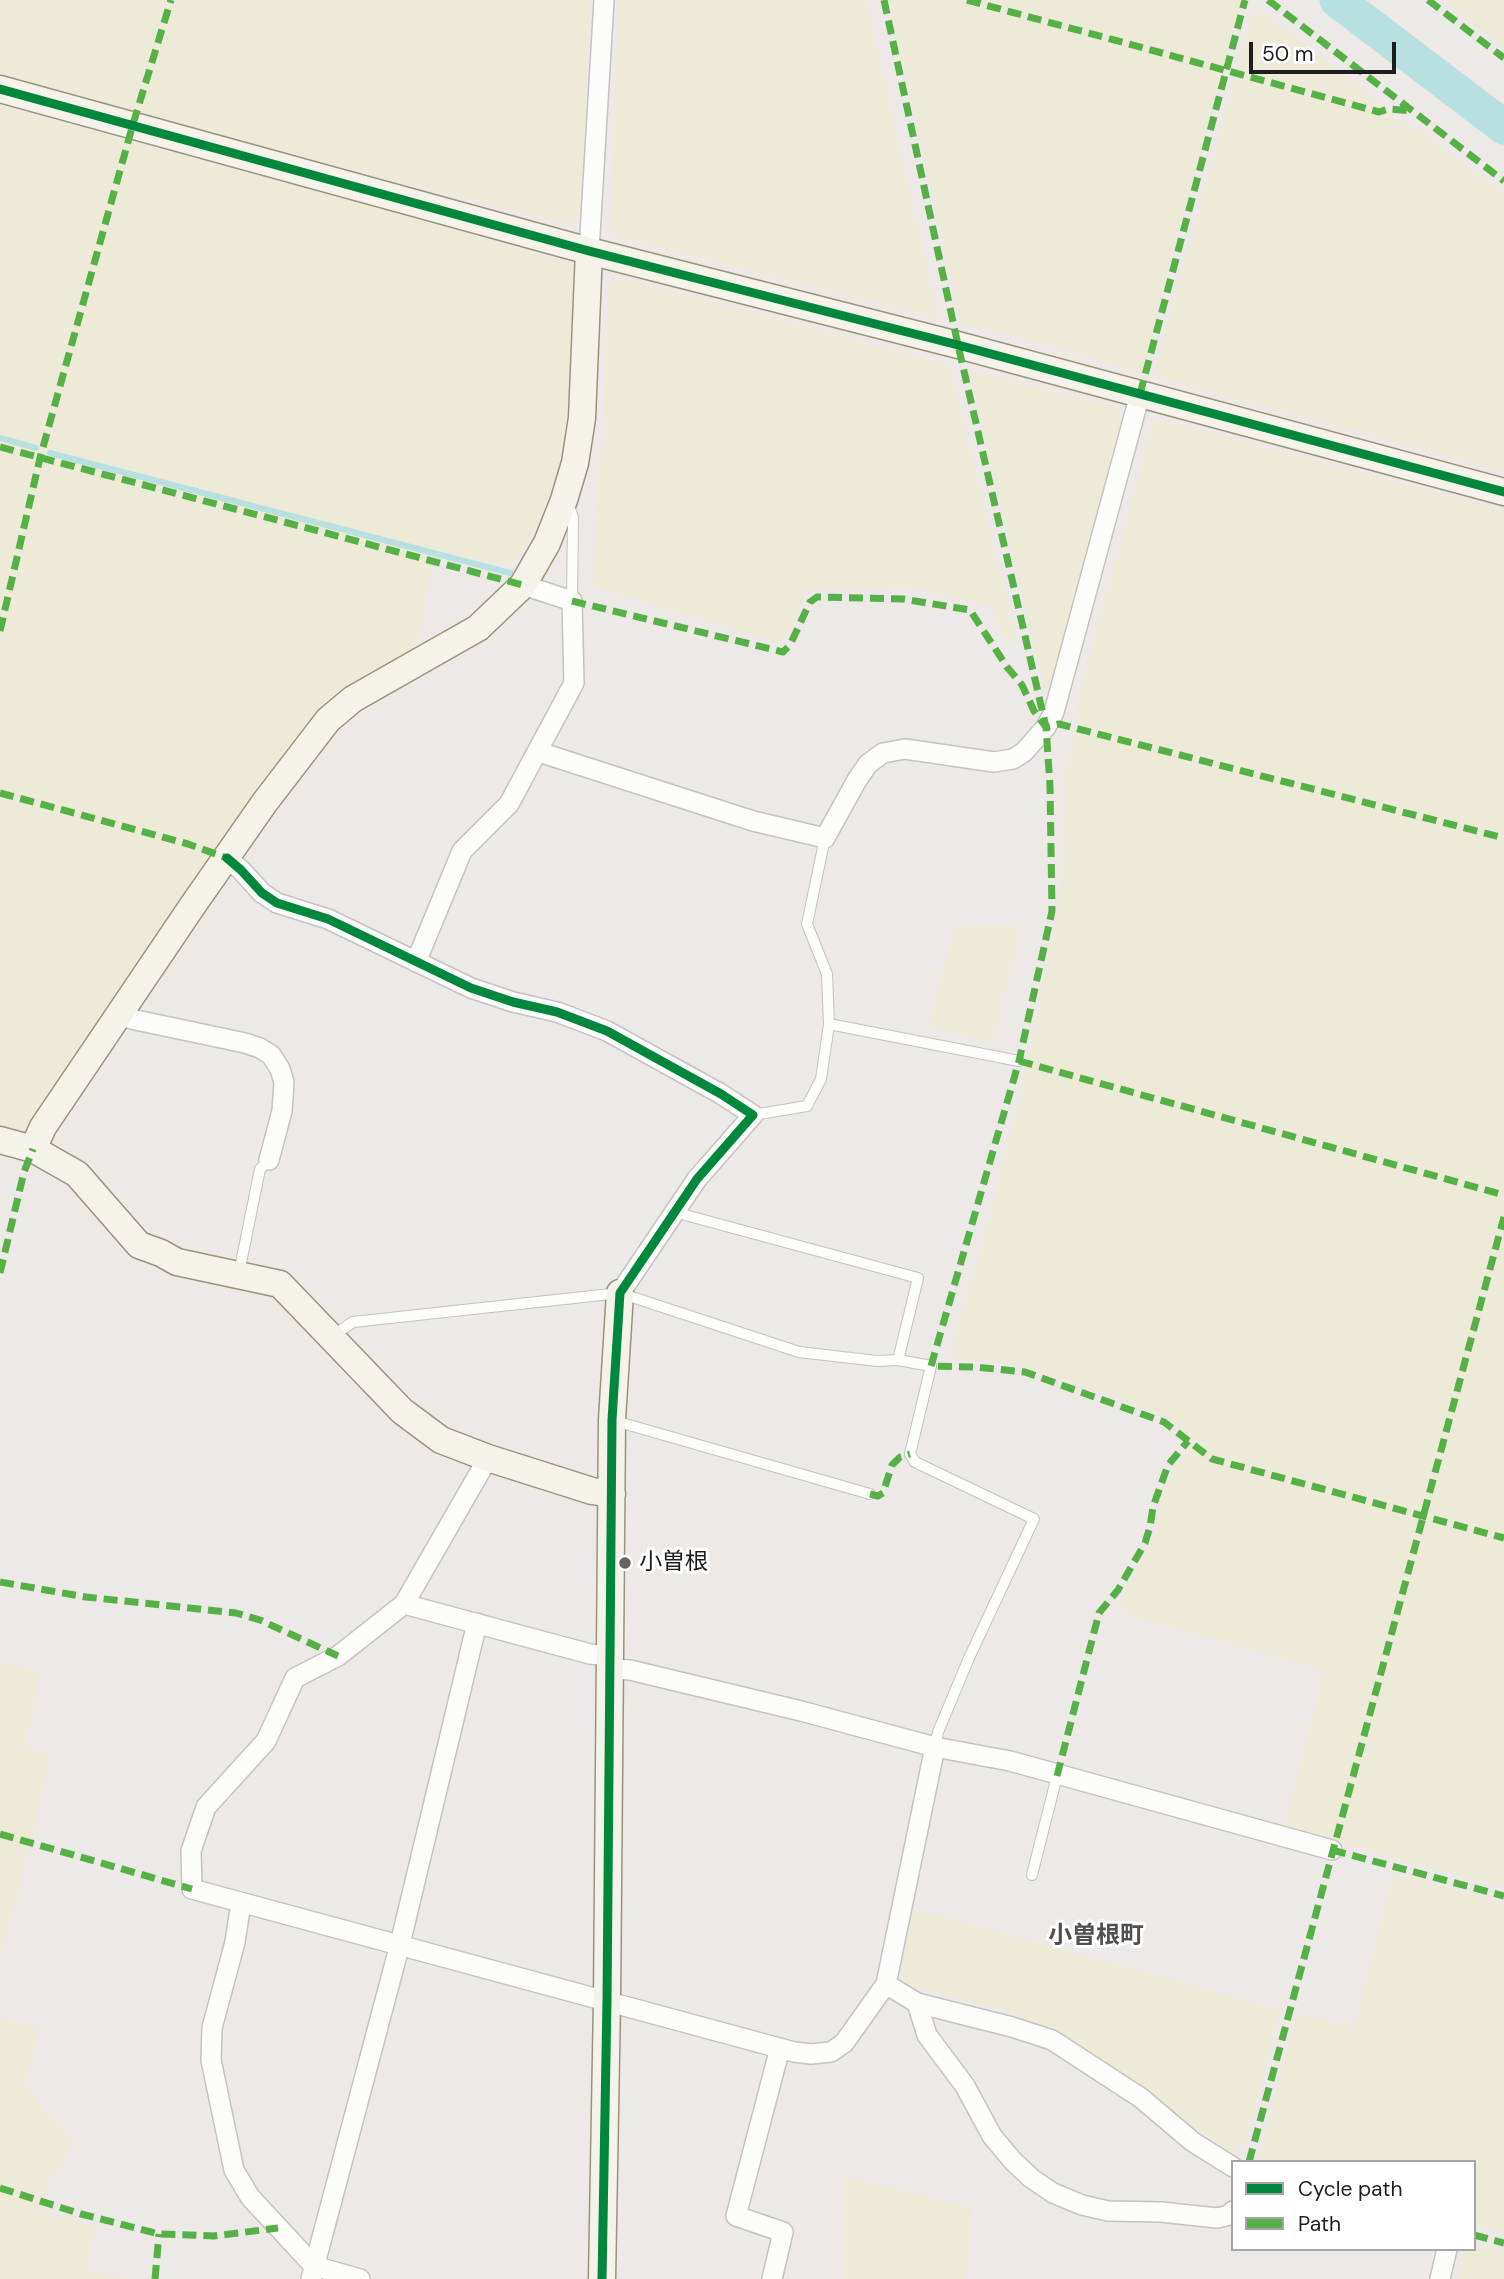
<!DOCTYPE html>
<meta charset="utf-8">
<style>
body{margin:0}
#map{position:relative;width:1504px;height:2279px;overflow:hidden;background:#ece9e6;font-family:"DM Sans",sans-serif}
canvas{display:block}
.legend{position:absolute;left:1231px;top:2160px;width:245px;height:91px;box-sizing:border-box;background:#fff;border:2px solid #a5a5a5;margin:0;padding:9px 12px;list-style:none;font-size:21px;color:#1d1d1d}
.legend li{display:flex;align-items:center;gap:14px;height:35px}
.legend b{width:35px;border:2px solid #a5a5a5}
.scale{position:absolute;left:1249px;top:42px;width:147px;height:32px;box-sizing:border-box;border:4px solid #1d1d1d;border-top:0;padding-left:9px;font-size:21px;line-height:24px;white-space:nowrap;color:#1d1d1d;-webkit-text-stroke:5px #fff;paint-order:stroke}
</style>
<div id="map">
<canvas width="1504" height="2279"></canvas>
<ul class="legend">
<li><b style="height:9px;background:#00873e"></b>Cycle path</li>
<li><b style="height:9px;background:#55b145"></b>Path</li>
</ul>
<div class="scale">50 m</div>
</div>
<script>
const ctx = document.querySelector('canvas').getContext('2d');
ctx.lineJoin = 'round';
function paint(path, color) { ctx.fillStyle = color; ctx.fill(path, 'evenodd'); }
const shape = rows => new Path2D(rows.map(r => 'M' + r).join(''));
function stroke(path, color, width, dash) { ctx.strokeStyle = color; ctx.lineWidth = width; ctx.lineCap = dash ? 'butt' : 'round'; ctx.setLineDash(dash || []); ctx.stroke(path); }
function label(font, color, halo, rows, align = 'center') {
  ctx.font = font + ' "DM Sans","Noto Sans JP",sans-serif'; ctx.lineWidth = 6; ctx.setLineDash([]); ctx.textBaseline = 'middle'; ctx.strokeStyle = halo; ctx.fillStyle = color; for (const [text, x, y, turn = 0] of rows) {
    ctx.save(); ctx.translate(x, y); ctx.rotate((+turn || 0) * Math.PI / 180); ctx.textAlign = isNaN(turn) ? turn : align; if (halo) ctx.strokeText(text, 0, 0); ctx.fillText(text, 0, 0); ctx.restore();
  }
}
paint(shape([
 [0,0,590,0,581,215,570,224,247,144,0,79],
 [619,0,865,0,938,318,619,236,610,226],
 [888,0,1241,0,1141,372,1053,346,961,323],
 [1447,0,1504,0,1504,47,1456,10],
 [1264,13,1379,102,1398,122,1422,132,1504,194,1504,471,1154,376,1252,16],
 [0,106,404,215,569,264,575,276,567,405,562,450,552,492,522,552,509,564,477,561,439,549,430,575,420,632,412,647,398,663,335,699,300,735,214,855,31,1126,21,1132,0,1127],
 [624,279,950,366,1015,639,1006,639,992,607,912,587,806,590,790,632,777,642,593,586,599,461,607,429,604,411,608,285],
 [969,371,1116,408,1124,419,1052,688,1045,688],
 [1154,421,1163,421,1504,511,1504,1887,1284,1828,1325,1670,1128,1615,1120,1605,1126,1588,1143,1561,1156,1532,1159,1507,1173,1471,1196,1440,1164,1415,1020,1365,959,1358,951,1354,989,1222,1026,1073,1059,904,1067,796,1064,783,1080,719,1076,708],
 [973,925,1020,927,991,1042,929,1026,954,930],
 [0,1663,40,1673,24,1747,50,1755,28,1854,0,1957],
 [1398,1874,1504,1903,1504,2231,1474,2224,1474,2162,1259,2161,1297,2013,1354,2028,1393,1876],
 [914,1909,1280,2010,1245,2143,1230,2152,1070,2039,1003,2010,907,1984,902,1975,901,1966],
 [0,2017,39,2029,24,2086,69,2137,69,2152,48,2181,42,2211,96,2227,85,2268,126,2279,0,2279],
 [846,2177,972,2208,968,2264,963,2279,846,2279],
 [1474,2244,1504,2252,1504,2279,1458,2279,1465,2249,1474,2249]
]), '#eeead8');
stroke(shape([
 [0,438,36,448],
 [50,453,514,574]
]), '#b8e0e1', 6);
stroke(shape([
 [1337,0,1504,127]
]), '#b8e0e1', 35);
const lane = shape([
 [568,502,573,518,572,601],
 [829,1024,1019,1061],
 [753,1115,807,1106,821,1079,829,1024,827,974,807,924,825,838],
 [674,1212,918,1278,898,1360],
 [239,1273,260,1169,269,1160],
 [331,1337,353,1322,620,1293,799,1352,877,1361,898,1360,931,1366,910,1454,915,1462,1034,1519,969,1658,938,1732,935,1747],
 [615,1421,870,1494],
 [1032,1875,1057,1776]
]);
const street = shape([
 [589,251,604,0],
 [539,752,753,821,825,838,857,780,868,764,883,753,905,749,994,762,1013,759,1024,752,1046,727,1054,712,1140,394],
 [227,858,241,870,262,893,277,903,328,919,471,988,513,1002,557,1012,607,1031,721,1094,753,1115,697,1179,620,1293],
 [416,962,462,851,509,804,574,683,572,601,523,585],
 [117,1016,245,1043,260,1048,271,1055,280,1069,284,1082,282,1111,269,1160],
 [488,1458,404,1604,338,1656,295,1678,266,1741,206,1807,191,1851,192,1889,794,2052,811,2054,831,2052,844,2043,886,1984,935,1747],
 [404,1604,590,1654,609,1656],
 [609,1669,630,1670,801,1711,935,1747,1010,1761,1332,1850],
 [241,1903,235,1942,212,2028,211,2060,234,2170,250,2197,314,2266,360,2279],
 [886,1984,917,2003,1012,2027,1052,2040,1141,2098,1193,2142,1233,2167],
 [917,2003,927,2035,965,2086,992,2136,1013,2161,1031,2178,1053,2193,1082,2205,1108,2211,1161,2212,1217,2218,1230,2215,1233,2211],
 [311,2279,400,1944,477,1623],
 [772,2279,783,2232,736,2216,780,2048],
 [1440,2279,1447,2249]
]);
const secondary = shape([
 [0,89,589,251,958,345,1504,492],
 [0,1140,33,1149,77,1174,139,1245,161,1253,177,1262,280,1284,402,1411,441,1440,488,1458,592,1491,612,1494],
 [33,1149,43,1127,193,905,265,802,328,720,353,699,478,628,523,585,547,543,564,500,575,463,582,418,589,251],
 [602,2279,607,2000,612,1420,620,1293]
]);
stroke(lane, '#c4c3c2', 12);
stroke(street, '#c4c3c2', 22);
stroke(secondary, '#97947d', 29);
stroke(lane, '#fcfcfb', 10);
stroke(street, '#fcfcfb', 19);
stroke(secondary, '#f4f2e9', 26);
stroke(shape([
 [884,0,958,345,1046,727,1050,786,1052,911,1019,1061,931,1366,975,1367,1025,1372,1164,1422,1212,1459,1504,1538],
 [967,0,1379,112,1389,109,1413,111],
 [1268,0,1504,181],
 [1428,0,1504,58],
 [1140,394,1245,0],
 [0,447,523,585],
 [572,601,783,652,790,645,810,602,817,597,903,599,970,610,1007,667,1022,685,1034,711,1046,727,1059,724,1504,838],
 [0,631,40,458,133,124,171,0],
 [0,793,188,844,227,858],
 [1019,1061,1504,1195],
 [0,1273,24,1172,33,1149],
 [870,1494,878,1496,883,1493,892,1465,900,1457,910,1454],
 [0,1582,86,1597,236,1613,260,1620,338,1656],
 [1057,1776,1099,1613,1118,1590,1145,1543,1150,1527,1153,1507,1168,1465,1188,1441],
 [0,1834,192,1889],
 [1332,1850,1504,1896],
 [1249,2162,1504,1217],
 [0,2188,81,2214,159,2234,214,2236,278,2228],
 [1474,2235,1504,2243],
 [155,2279,159,2234]
]), '#55b145', 7, [14, 7]);
stroke(shape([
 [0,89,589,251,958,345,1504,492],
 [227,858,241,870,262,893,277,903,328,919,471,988,513,1002,557,1012,607,1031,721,1094,753,1115,697,1179,620,1293,612,1420,607,2000,602,2279]
]), '#00873e', 9);
for (const [x, y, r, color] of [
 [625,1563,7,"#656463"]
]) { const dot = new Path2D(); dot.arc(x, y, r, 0, 2 * Math.PI); ctx.fillStyle = color; ctx.fill(dot); stroke(dot, '#fff', 2.5); }
label('23px', '#1d1d1d', '#fff', [
 ["小曽根",639,1563]
], 'left');
label('bold 24px', '#505050', '#fff', [
 ["小曽根町",1096,1937]
]);
</script>
